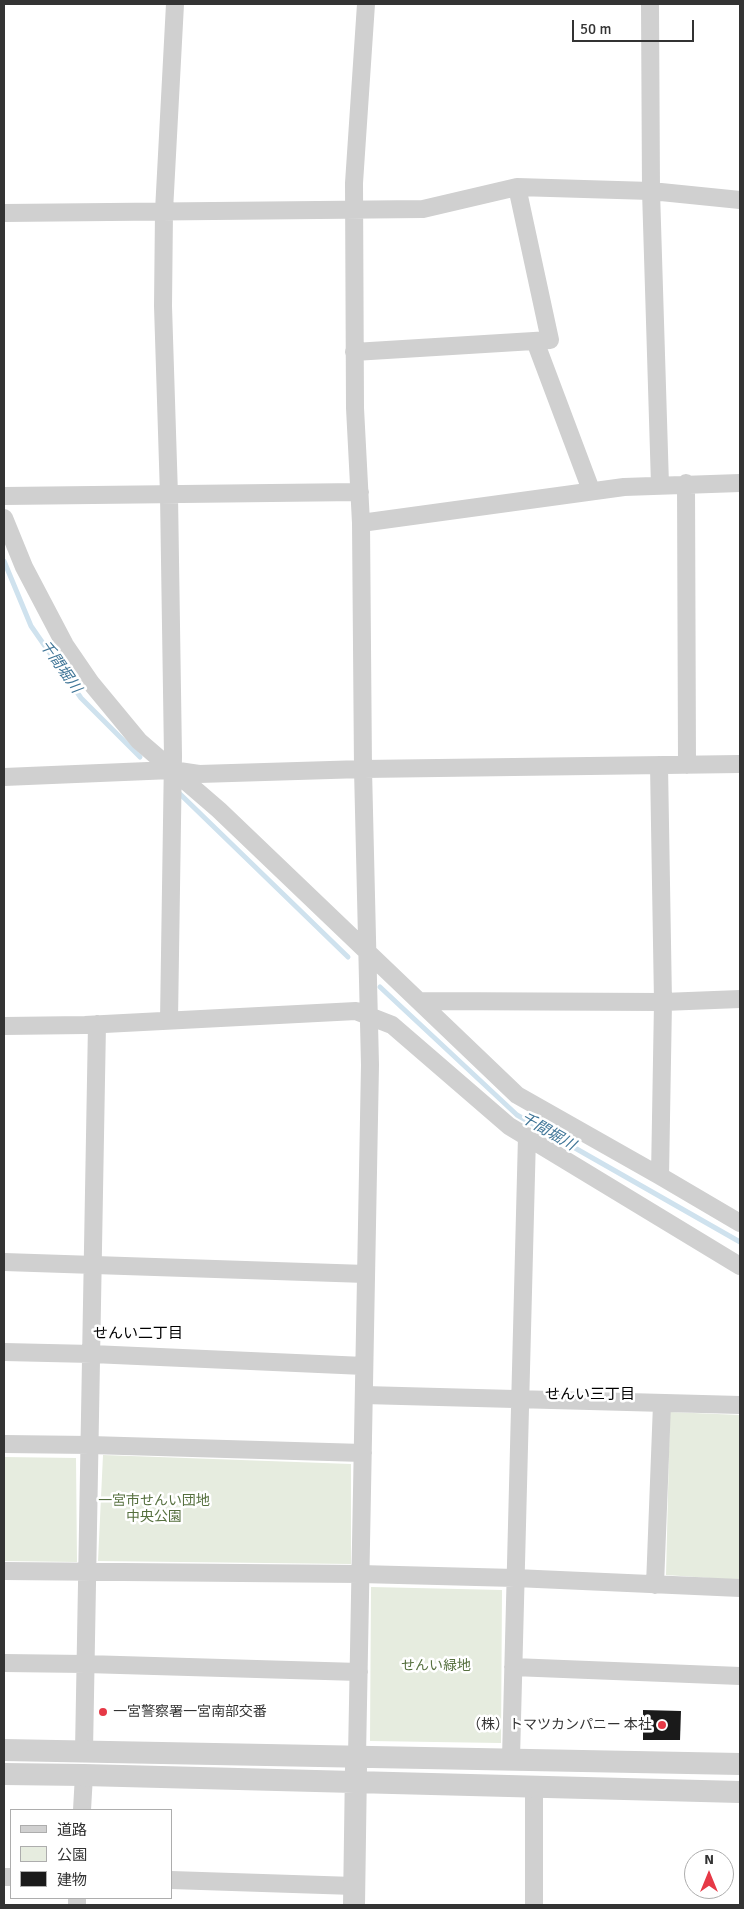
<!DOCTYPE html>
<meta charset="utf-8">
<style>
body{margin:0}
#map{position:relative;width:744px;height:1909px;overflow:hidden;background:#fff;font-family:Signika,"Noto Sans JP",sans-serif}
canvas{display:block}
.frame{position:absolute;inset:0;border:5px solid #333;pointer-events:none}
.legend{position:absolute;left:10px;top:1809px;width:162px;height:90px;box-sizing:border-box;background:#fff;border:1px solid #adadad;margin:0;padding:6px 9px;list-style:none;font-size:15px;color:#333}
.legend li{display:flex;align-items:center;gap:10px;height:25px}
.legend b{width:25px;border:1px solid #adadad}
.north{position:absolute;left:684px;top:1849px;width:50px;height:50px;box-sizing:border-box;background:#fff;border:1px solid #adadad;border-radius:50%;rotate:0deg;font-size:14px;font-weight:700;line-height:20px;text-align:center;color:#333}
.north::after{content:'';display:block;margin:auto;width:18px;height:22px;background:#e63946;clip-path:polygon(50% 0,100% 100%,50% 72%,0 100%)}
.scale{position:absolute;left:572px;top:20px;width:122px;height:22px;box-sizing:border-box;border:2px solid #333;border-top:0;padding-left:6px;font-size:15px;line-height:18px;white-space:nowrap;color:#333;-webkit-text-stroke:4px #fff;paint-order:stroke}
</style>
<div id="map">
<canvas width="744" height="1909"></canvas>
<div class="frame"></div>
<ul class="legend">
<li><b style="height:6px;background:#d0d0d0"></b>道路</li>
<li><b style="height:14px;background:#e6ecdf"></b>公園</li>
<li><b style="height:14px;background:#1a1a1a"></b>建物</li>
</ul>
<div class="north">N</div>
<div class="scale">50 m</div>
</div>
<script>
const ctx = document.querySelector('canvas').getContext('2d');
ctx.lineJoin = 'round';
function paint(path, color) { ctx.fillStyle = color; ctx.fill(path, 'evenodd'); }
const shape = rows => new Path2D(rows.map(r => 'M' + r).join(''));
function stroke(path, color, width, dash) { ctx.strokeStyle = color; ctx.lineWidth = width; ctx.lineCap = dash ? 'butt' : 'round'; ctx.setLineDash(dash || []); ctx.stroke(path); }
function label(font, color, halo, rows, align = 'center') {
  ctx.font = font + ' Signika,"Noto Sans JP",sans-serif'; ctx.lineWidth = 5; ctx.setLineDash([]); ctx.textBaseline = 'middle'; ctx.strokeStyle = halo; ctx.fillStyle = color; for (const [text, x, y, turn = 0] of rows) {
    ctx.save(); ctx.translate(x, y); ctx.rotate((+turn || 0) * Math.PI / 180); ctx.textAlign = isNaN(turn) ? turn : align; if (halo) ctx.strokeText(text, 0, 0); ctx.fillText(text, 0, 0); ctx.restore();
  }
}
paint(shape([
 [670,1412,740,1415,740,1580,666,1575],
 [103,1455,351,1464,351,1564,98,1561],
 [4,1457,76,1458,77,1562,4,1561],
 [371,1587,502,1590,501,1743,370,1741]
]), '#e6ecdf');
stroke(shape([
 [4,561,31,626,81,698,140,757],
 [180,794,348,957],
 [380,987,517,1115,740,1242]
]), '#cfe2ee', 5);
paint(shape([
 [643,1710,681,1711,680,1740,643,1740]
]), '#1a1a1a');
stroke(shape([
 [650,4,651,191,660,485],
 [4,213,423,209,517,187],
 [535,341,591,490],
 [354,352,550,340,517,187,651,191,740,200],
 [686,483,687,765],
 [4,496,360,492],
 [4,518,24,567,65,645,91,683,139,741,219,810,517,1095,660,1176,740,1223],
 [361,523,624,487,740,483],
 [659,765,663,1002,660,1176],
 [4,777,172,770,199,774,363,769,740,764],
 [419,1001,663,1002,740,999],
 [169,1020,173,756,169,495,163,306,164,211,175,4],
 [4,1026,85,1025,356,1011,392,1025,509,1126,740,1266],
 [4,1262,366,1274],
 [4,1352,92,1354,364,1366],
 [364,1395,740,1405],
 [4,1444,90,1445,363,1453],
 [4,1571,360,1574,515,1578,740,1588],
 [655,1585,662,1404],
 [4,1663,86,1664,359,1672],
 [513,1667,740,1676],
 [84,1751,97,1024],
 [357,1756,370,1065,363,769,361,523,355,408,354,183,366,4],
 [511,1758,527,1136],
 [534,1788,534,1905],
 [82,1810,84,1775],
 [4,1877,11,1877],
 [171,1880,354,1886],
 [77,1905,77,1898]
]), '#d0d0d0', 18);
stroke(shape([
 [4,1750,740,1764],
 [4,1774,84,1775,740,1792],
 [354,1905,356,1767]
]), '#d0d0d0', 22);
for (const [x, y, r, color] of [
 [103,1712,5,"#e63946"],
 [662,1725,5,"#e63946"]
]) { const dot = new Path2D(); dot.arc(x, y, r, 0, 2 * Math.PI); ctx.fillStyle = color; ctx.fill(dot); stroke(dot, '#fff', 2); }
label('14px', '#56703f', '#fff', [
 ["一宮市せんい団地",154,1501],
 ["中央公園",154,1517],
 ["せんい緑地",436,1666]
]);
label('14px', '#333', '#fff', [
 ["一宮警察署一宮南部交番",113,1712],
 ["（株）トマツカンパニー 本社",652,1725,"right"]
], 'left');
label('italic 15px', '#3f7597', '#fff', [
 ["千間堀川",60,667,55],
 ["千間堀川",548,1132,30]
]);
label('15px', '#000', '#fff', [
 ["せんい二丁目",138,1334],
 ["せんい三丁目",590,1395]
]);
</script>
